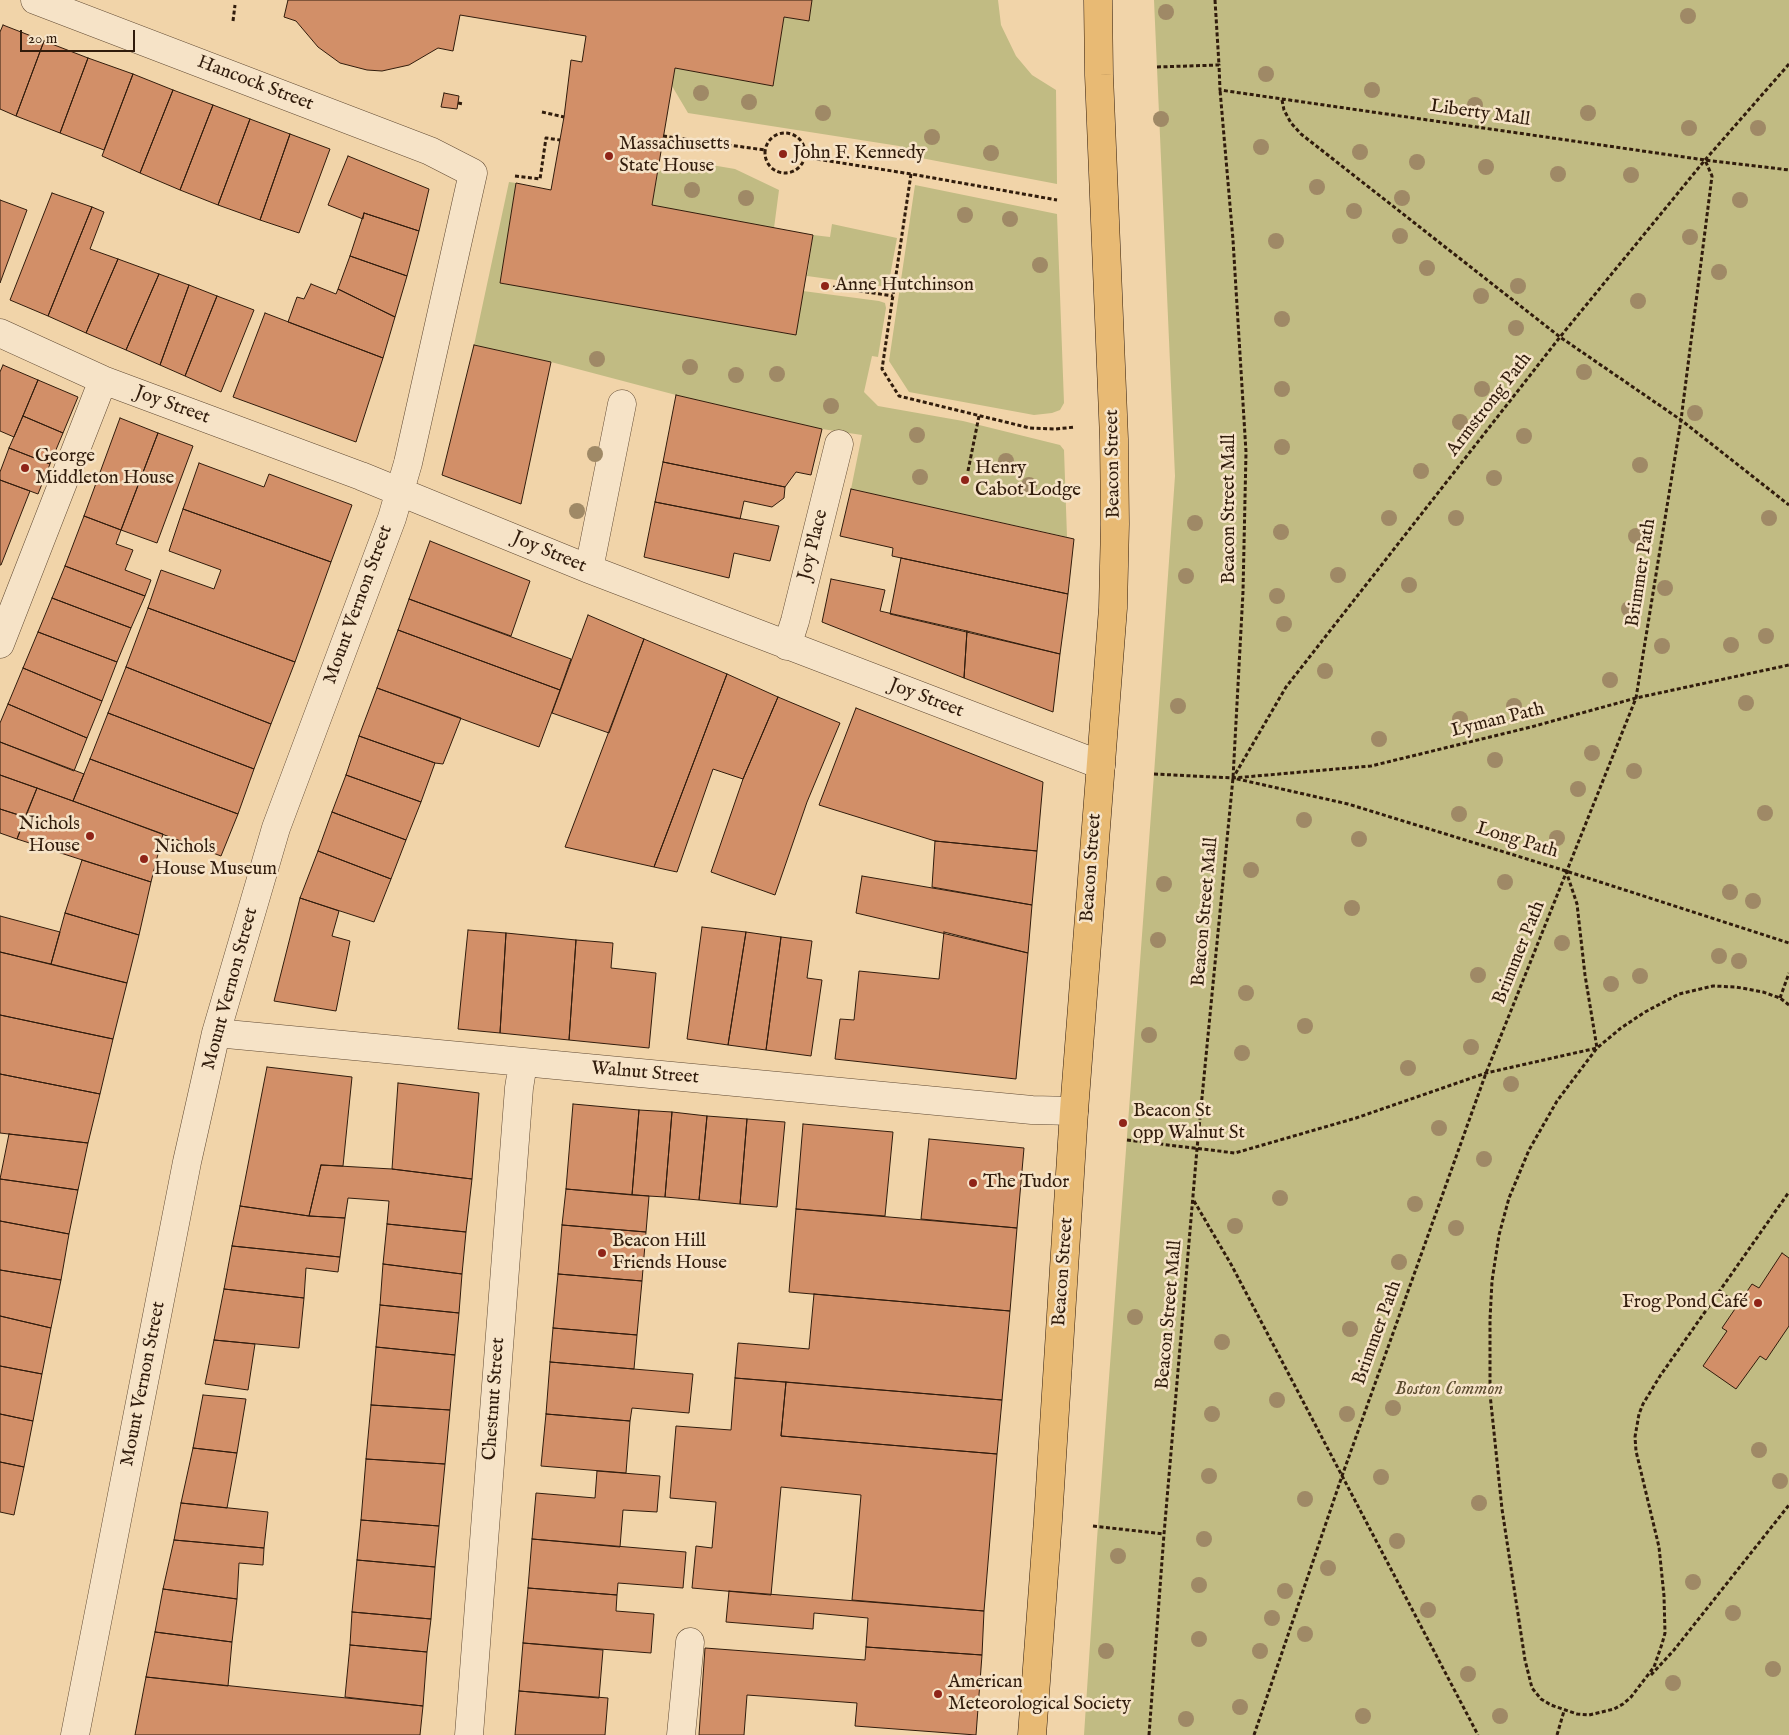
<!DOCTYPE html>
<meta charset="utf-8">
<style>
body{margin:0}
#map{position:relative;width:1789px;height:1735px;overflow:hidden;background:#f1d4a9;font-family:"IM FELL English",serif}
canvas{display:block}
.scale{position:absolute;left:20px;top:30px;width:115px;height:22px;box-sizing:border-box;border:2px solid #311c0c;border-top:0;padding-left:6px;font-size:15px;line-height:18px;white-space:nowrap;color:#311c0c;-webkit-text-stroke:4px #f6e3c7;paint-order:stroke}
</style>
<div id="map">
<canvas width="1789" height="1735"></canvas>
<div class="scale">20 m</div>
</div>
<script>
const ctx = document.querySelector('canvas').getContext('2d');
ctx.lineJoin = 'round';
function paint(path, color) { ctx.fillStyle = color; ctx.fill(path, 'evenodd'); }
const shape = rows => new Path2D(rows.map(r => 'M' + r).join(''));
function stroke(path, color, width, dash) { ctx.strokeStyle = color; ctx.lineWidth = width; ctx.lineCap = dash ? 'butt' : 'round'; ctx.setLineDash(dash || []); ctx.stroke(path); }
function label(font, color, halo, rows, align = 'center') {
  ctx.font = font + ' "IM FELL English",serif'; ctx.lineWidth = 5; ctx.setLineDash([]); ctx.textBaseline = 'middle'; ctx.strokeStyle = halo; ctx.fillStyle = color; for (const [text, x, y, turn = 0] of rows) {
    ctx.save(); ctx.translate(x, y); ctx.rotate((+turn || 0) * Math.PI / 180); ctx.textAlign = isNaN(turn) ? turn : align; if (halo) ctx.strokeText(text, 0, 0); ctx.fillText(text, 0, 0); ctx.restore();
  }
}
paint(shape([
 [812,0,998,0,1001,25,1016,56,1032,75,1056,90,1057,184,921,158,899,146,688,113,672,86,675,68,773,86,784,17,809,21],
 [1154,0,1789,0,1789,1735,1084,1735,1097,1539,1154,774,1175,476],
 [682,160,735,169,779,190,774,228,652,205,658,172],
 [509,182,516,183,500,283,796,335,803,291,879,301,885,303,886,308,878,357,872,356,864,392,878,406,963,421,1060,445,1064,450,1067,537,851,489,862,435,822,429,676,395,551,362,474,345],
 [915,185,1057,214,1064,403,1060,410,1052,413,1034,415,909,392,889,361],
 [832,224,897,238,888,287,807,276,813,235,830,237]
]), '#c1bb83');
const building = shape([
 [288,0,812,0,809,21,784,17,773,86,675,68,652,205,813,235,796,335,500,283,516,183,551,190,564,117,571,60,582,62,586,36,460,15,453,51,438,48,409,65,382,71,367,70,340,63,318,47,296,21,284,17,288,0],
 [3,25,44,41,16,116,0,109,0,32,3,25],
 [44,41,88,58,60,133,16,116,44,41],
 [88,58,133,74,104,150,60,133,88,58],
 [133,74,173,90,140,173,102,156,133,74],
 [173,90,213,105,180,190,140,173,173,90],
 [444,93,459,96,457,109,441,107,444,93],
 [213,105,250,119,218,205,180,190,213,105],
 [250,119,290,134,260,220,218,205,250,119],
 [290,134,330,149,299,233,260,220,290,134],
 [348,156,429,189,419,231,364,213,363,219,328,205,348,156],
 [52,193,92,207,48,316,10,300,52,193],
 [0,200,27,210,0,283,0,200],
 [92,207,104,212,90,249,118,259,86,333,48,316,92,207],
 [364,213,419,231,407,276,350,256,364,213],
 [350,256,407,276,395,317,338,289,350,256],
 [118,259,159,274,126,350,86,333,118,259],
 [159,274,189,285,160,365,126,350,159,274],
 [311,284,336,294,338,289,395,317,383,358,288,322,297,297,304,299,311,284],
 [189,285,217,296,185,376,160,365,189,285],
 [217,296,254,310,221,392,185,376,217,296],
 [265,313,383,358,356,442,233,397,265,313],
 [474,345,551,362,521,504,442,475,474,345],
 [3,365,38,380,14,437,0,431,0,372,3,365],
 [38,380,78,397,63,433,23,416,38,380],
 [676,395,822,429,811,475,796,472,785,487,663,462,676,395],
 [23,416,63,433,50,464,9,448,23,416],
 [120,418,158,433,121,530,84,516,120,418],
 [158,433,193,446,157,543,121,530,158,433],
 [9,448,50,464,38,494,0,480,0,472,9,448],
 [663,462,785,487,784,498,772,507,744,501,740,519,655,502,663,462],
 [199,463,264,487,269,474,352,505,331,562,183,509,199,463],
 [0,480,30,491,1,565,0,565,0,480],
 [851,489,1074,539,1068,594,892,556,893,548,840,536,851,489],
 [655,502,779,526,770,561,734,553,729,578,644,557,655,502],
 [183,509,331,562,295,662,148,608,161,570,214,589,221,570,169,551,183,509],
 [84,516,121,530,116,544,133,550,125,570,151,580,145,596,65,566,84,516],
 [430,541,530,581,511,636,409,599,430,541],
 [901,558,1068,594,1060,654,890,614,901,558],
 [65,566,145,596,131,628,52,598,65,566],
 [831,579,885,590,880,611,967,631,964,678,822,622,831,579],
 [52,598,131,628,117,662,38,632,52,598],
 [409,599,571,659,560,690,398,630,409,599],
 [148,608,295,662,271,724,126,667,148,608],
 [588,615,644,639,609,733,552,713,588,615],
 [398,630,560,690,539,747,377,688,398,630],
 [967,631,1060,654,1053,712,964,678,967,631],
 [38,632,117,662,102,701,23,668,38,632],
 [644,639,727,674,654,867,565,847,644,639],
 [126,667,271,724,254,769,108,713,126,667],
 [23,668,102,701,87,738,8,704,23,668],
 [727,674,778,697,743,779,713,769,677,872,654,867,727,674],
 [377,688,461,718,443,764,435,763,359,736,377,688],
 [778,697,840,723,807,802,775,895,711,872,743,779,778,697],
 [8,704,87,738,74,771,0,742,0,723,8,704],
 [856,708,1043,782,1037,851,935,841,819,805,856,708],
 [108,713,254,769,238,814,90,759,108,713],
 [359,736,435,763,421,802,346,775,359,736],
 [0,742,84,774,73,801,0,775,0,742],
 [90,759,238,814,221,856,73,801,90,759],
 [0,775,37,788,25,817,0,809,0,775],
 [346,775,421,802,406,840,332,812,346,775],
 [37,788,163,834,151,882,17,839,37,788],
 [0,809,25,817,17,839,0,833,0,809],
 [332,812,406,840,391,879,318,851,332,812],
 [935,841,1037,851,1032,905,932,887,935,841],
 [318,851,391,879,374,922,300,898,318,851],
 [82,860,151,882,139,935,65,913,82,860],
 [862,876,1032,905,1028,953,856,913,862,876],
 [300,898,339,911,332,936,350,941,336,1011,274,1001,300,898],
 [65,913,139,935,127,983,51,964,65,913],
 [0,916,60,932,51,964,0,952,0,916],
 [702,927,746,932,728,1045,687,1039,702,927],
 [468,930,506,933,500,1033,458,1029,468,930],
 [746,932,781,937,766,1050,728,1045,746,932],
 [944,932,1028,953,1016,1079,835,1059,840,1019,854,1020,859,971,939,979,944,932],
 [506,933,576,940,569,1040,500,1033,506,933],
 [781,937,812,941,807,978,822,980,811,1056,766,1050,781,937],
 [576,940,613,943,611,968,656,973,649,1048,569,1040,576,940],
 [0,952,127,983,113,1039,0,1015,0,952],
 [0,1015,113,1039,100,1094,0,1074,0,1015],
 [267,1067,352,1077,343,1166,321,1165,309,1216,240,1206,267,1067],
 [0,1074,100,1094,88,1143,0,1133,0,1074],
 [398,1083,479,1093,472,1179,392,1169,398,1083],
 [573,1104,639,1110,632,1195,566,1189,573,1104],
 [639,1110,672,1112,665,1197,632,1195,639,1110],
 [672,1112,707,1116,699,1200,665,1197,672,1112],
 [707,1116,747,1119,740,1204,699,1200,707,1116],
 [747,1119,785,1122,777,1207,740,1204,747,1119],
 [803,1124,893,1132,885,1216,796,1209,803,1124],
 [9,1134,88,1143,78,1190,0,1179,9,1134],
 [929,1139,1024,1148,1017,1228,921,1219,929,1139],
 [321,1165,392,1169,472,1179,466,1232,387,1224,389,1201,348,1198,345,1218,309,1216,321,1165],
 [0,1179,78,1190,69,1234,0,1221,0,1179],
 [566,1189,649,1196,646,1232,562,1225,566,1189],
 [240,1206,309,1216,345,1218,340,1257,232,1246,240,1206],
 [796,1209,1017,1228,1010,1311,789,1292,796,1209],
 [0,1221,69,1234,61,1280,0,1270,0,1221],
 [387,1224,466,1232,462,1274,383,1264,387,1224],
 [562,1225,646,1232,642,1281,558,1274,562,1225],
 [232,1246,340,1257,338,1272,306,1268,304,1298,224,1289,232,1246],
 [1782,1253,1789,1258,1789,1326,1766,1360,1760,1356,1736,1389,1703,1366,1727,1331,1722,1328,1752,1284,1759,1288,1782,1253],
 [383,1264,462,1274,459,1313,380,1305,383,1264],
 [0,1270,61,1280,51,1328,0,1316,0,1270],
 [558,1274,642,1281,637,1335,553,1328,558,1274],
 [224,1289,304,1298,299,1348,214,1340,224,1289],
 [814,1294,1010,1311,1002,1400,735,1378,738,1343,809,1349,814,1294],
 [380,1305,459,1313,455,1355,376,1347,380,1305],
 [0,1316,51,1328,42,1374,0,1366,0,1316],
 [553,1328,637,1335,634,1369,550,1362,553,1328],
 [214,1340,255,1344,248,1390,205,1384,214,1340],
 [376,1347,455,1355,450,1410,371,1405,376,1347],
 [550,1362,693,1374,689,1413,632,1408,630,1421,546,1414,550,1362],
 [0,1366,42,1374,33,1421,0,1414,0,1366],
 [735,1378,786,1382,781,1436,997,1454,984,1611,852,1600,861,1495,781,1487,771,1595,692,1588,696,1546,712,1548,716,1502,670,1498,676,1426,731,1430,735,1378],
 [786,1382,1002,1400,997,1454,781,1436,786,1382],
 [203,1395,246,1399,237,1453,193,1448,203,1395],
 [371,1405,450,1410,445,1464,366,1459,371,1405],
 [0,1414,33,1421,24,1467,0,1462,0,1414],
 [546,1414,630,1421,626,1473,541,1466,546,1414],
 [193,1448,237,1453,227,1508,181,1503,193,1448],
 [366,1459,445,1464,439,1526,361,1520,366,1459],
 [0,1462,24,1467,14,1515,0,1512,0,1462],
 [597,1471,660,1476,657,1512,623,1510,620,1547,532,1539,536,1493,595,1498,597,1471],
 [181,1503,268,1512,264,1548,174,1540,181,1503],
 [361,1520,439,1526,435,1567,357,1560,361,1520],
 [532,1539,686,1552,683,1588,618,1583,617,1595,528,1588,532,1539],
 [174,1540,264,1548,263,1565,239,1563,237,1599,163,1589,174,1540],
 [357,1560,435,1567,431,1619,352,1612,357,1560],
 [528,1588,617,1595,616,1611,654,1614,651,1653,523,1643,528,1588],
 [163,1589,237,1599,232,1642,155,1632,163,1589],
 [729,1591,984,1611,982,1655,866,1647,868,1618,814,1613,813,1629,726,1622,729,1591],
 [352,1612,431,1619,427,1652,350,1645,352,1612],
 [155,1632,232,1642,228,1686,146,1677,155,1632],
 [523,1643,603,1650,599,1698,519,1691,523,1643],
 [350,1645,427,1652,423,1706,345,1697,350,1645],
 [866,1647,982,1655,976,1735,855,1726,857,1703,747,1695,744,1735,699,1735,705,1648,865,1660,866,1647],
 [146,1677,423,1706,420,1735,135,1735,146,1677],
 [519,1691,608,1698,605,1735,515,1735,519,1691]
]);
paint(building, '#d28f68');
stroke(building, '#311c0c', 1);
const street = shape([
 [35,0,430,151,473,173,408,463,392,518,276,828,216,1033,187,1162,75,1735],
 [0,333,103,380,361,476,589,569,1101,765],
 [589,569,622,404],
 [0,644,103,380],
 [787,646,795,621,839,444],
 [216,1033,1032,1110,1074,1111],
 [469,1735,519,1088,523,1063],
 [681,1735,690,1642]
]);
const primary = shape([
 [1032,1735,1048,1520,1074,1111,1113,608,1115,524,1114,439,1099,75,1098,0]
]);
stroke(street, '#614a33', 29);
stroke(primary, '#311c0c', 29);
stroke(shape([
 [1215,0,1219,65],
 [233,21,235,5],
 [1789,64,1705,160,1560,337,1286,687,1233,778,1348,804,1566,871,1789,943],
 [1157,67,1219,65,1220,90,1705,160,1789,170],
 [1282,100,1284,110,1291,123,1301,134,1560,337,1681,420,1789,505],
 [458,103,464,104],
 [542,112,564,117],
 '765 153a20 20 0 1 1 40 0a20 20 0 1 1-40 0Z',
 [663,136,765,150],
 [804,157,911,174,1057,200],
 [911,174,882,369,899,396,1030,428,1056,429,1075,427],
 [515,176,540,179,546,138,560,140],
 [833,287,893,296],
 [968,471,979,416],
 [1154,774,1233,778,1371,766,1531,727,1636,698,1789,665],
 [1780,998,1789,973],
 [1789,1005,1780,998,1763,992,1736,987,1713,986,1679,994,1645,1012,1621,1028,1597,1048,1557,1101,1529,1150,1509,1198,1499,1235,1492,1281,1490,1319,1490,1394,1502,1509,1525,1660,1532,1688,1541,1699,1551,1705,1577,1714,1589,1715,1614,1709,1623,1704,1631,1697,1654,1667,1662,1644,1665,1633,1664,1596,1659,1547,1636,1451,1635,1437,1639,1414,1643,1404,1660,1376,1789,1192],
 [1127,1140,1235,1153,1356,1118,1486,1073,1597,1048,1585,975,1577,904,1566,871],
 [1194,1201,1232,1266,1478,1735],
 [1720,1292,1738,1305],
 [1093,1526,1164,1534],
 [1651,1675,1674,1650,1789,1505],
 [1149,1735,1164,1534,1197,1149,1233,778,1243,592,1246,452,1233,240,1220,90],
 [1254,1735,1342,1476,1486,1073,1636,698,1681,420,1712,176,1705,160],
 [1557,1735,1564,1711]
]), '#311c0c', 3, [4, 2.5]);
stroke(street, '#f6e3c7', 28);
stroke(primary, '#e8ba74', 28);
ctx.fillStyle = '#9f8966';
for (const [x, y] of [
 [1166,12],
 [1688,16],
 [1266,74],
 [1372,90],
 [701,93],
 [749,102],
 [1475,105],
 [823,113],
 [1588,113],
 [1161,119],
 [1689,128],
 [1758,128],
 [932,137],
 [1261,147],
 [1360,152],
 [991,153],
 [1417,162],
 [1486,167],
 [1558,174],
 [1631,175],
 [1317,187],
 [692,190],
 [746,198],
 [1402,198],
 [1740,200],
 [1354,211],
 [965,215],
 [1010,219],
 [1400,236],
 [1690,237],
 [1276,241],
 [1040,265],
 [1427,268],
 [1719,272],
 [1518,286],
 [1481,296],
 [1638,301],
 [1282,319],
 [1516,328],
 [597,359],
 [690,367],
 [1584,372],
 [777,374],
 [736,375],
 [1282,389],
 [1482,389],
 [831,406],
 [1695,413],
 [1460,422],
 [917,435],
 [1524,436],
 [1282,447],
 [595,454],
 [1006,461],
 [1640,465],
 [1421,471],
 [920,477],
 [1494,478],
 [1029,485],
 [577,511],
 [1389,518],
 [1456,518],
 [1769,518],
 [1195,523],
 [1281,532],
 [1636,536],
 [1338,575],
 [1186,576],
 [1409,585],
 [1665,588],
 [1277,596],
 [1629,609],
 [1284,624],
 [1766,636],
 [1731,645],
 [1662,646],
 [1325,671],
 [1610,680],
 [1746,703],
 [1178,706],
 [1514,706],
 [1460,719],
 [1379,739],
 [1592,753],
 [1495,760],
 [1634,771],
 [1578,789],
 [1765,813],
 [1459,814],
 [1304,820],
 [1557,838],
 [1359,839],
 [1251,870],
 [1505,882],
 [1164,884],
 [1730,892],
 [1753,901],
 [1352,908],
 [1158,940],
 [1562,943],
 [1719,956],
 [1739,961],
 [1478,975],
 [1640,976],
 [1611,984],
 [1246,993],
 [1305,1026],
 [1149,1035],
 [1471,1047],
 [1242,1053],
 [1408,1068],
 [1511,1084],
 [1439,1128],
 [1484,1159],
 [1280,1198],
 [1415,1204],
 [1235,1226],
 [1456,1228],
 [1399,1262],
 [1135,1317],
 [1350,1329],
 [1222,1342],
 [1277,1400],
 [1393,1408],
 [1212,1414],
 [1347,1414],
 [1759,1450],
 [1209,1476],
 [1381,1477],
 [1780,1481],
 [1305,1499],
 [1479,1503],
 [1204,1539],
 [1397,1541],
 [1118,1556],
 [1328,1568],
 [1693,1582],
 [1199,1585],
 [1285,1591],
 [1428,1610],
 [1733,1613],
 [1272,1618],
 [1305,1634],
 [1199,1639],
 [1106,1651],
 [1260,1651],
 [1773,1669],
 [1468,1674],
 [1673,1683],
 [1240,1707],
 [1363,1716],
 [1500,1716],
 [1186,1719]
]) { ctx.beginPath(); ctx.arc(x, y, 8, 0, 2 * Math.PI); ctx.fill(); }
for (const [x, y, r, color] of [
 [783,154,5,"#8f2418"],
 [609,156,5,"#8f2418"],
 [825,286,5,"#8f2418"],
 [25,468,5,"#8f2418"],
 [965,480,5,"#8f2418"],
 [90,836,5,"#8f2418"],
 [144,859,5,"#8f2418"],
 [1123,1123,5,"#8f2418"],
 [973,1183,5,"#8f2418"],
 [602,1253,5,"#8f2418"],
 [1758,1303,5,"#8f2418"],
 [938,1694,5,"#8f2418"]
]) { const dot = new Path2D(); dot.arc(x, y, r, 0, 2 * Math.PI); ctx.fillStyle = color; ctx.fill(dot); stroke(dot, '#f6e3c7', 2); }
label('19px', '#311c0c', '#f6e3c7', [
 ["Hancock Street",255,84,21],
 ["Liberty Mall",1480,114,8],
 ["Armstrong Path",1490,405,-52],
 ["Joy Street",172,406,20],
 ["Beacon Street",1114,464,-91],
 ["Beacon Street Mall",1230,509,-90],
 ["Joy Place",814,545,-76],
 ["Joy Street",549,553,23],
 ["Brimmer Path",1642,573,-81],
 ["Mount Vernon Street",359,605,-70],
 ["Joy Street",926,699,21],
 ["Lyman Path",1498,721,-14],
 ["Long Path",1517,841,17],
 ["Beacon Street",1092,868,-86],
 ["Beacon Street Mall",1206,912,-85],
 ["Brimmer Path",1520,953,-68],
 ["Mount Vernon Street",231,989,-75],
 ["Walnut Street",645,1074,5],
 ["Beacon Street",1064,1272,-86],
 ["Beacon Street Mall",1170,1315,-85],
 ["Brimmer Path",1378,1333,-70],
 ["Mount Vernon Street",144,1384,-79],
 ["Chestnut Street",495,1399,-86]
]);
label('19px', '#311c0c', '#f6e3c7', [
 ["Massachusetts",619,145],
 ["State House",619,167],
 ["John F. Kennedy",793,154],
 ["Anne Hutchinson",835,286],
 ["George",35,457],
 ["Middleton House",35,479],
 ["Henry",975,469],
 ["Cabot Lodge",975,491],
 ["Nichols",80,825,"right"],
 ["House",80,847,"right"],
 ["Nichols",154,848],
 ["House Museum",154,870],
 ["Beacon St",1133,1112],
 ["opp Walnut St",1133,1134],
 ["The Tudor",983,1183],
 ["Beacon Hill",612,1242],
 ["Friends House",612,1264],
 ["Frog Pond Café",1748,1303,"right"],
 ["American",948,1683],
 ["Meteorological Society",948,1705]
], 'left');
label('italic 19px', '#5c4c30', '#f6e3c7', [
 ["Boston Common",1449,1390]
]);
</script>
